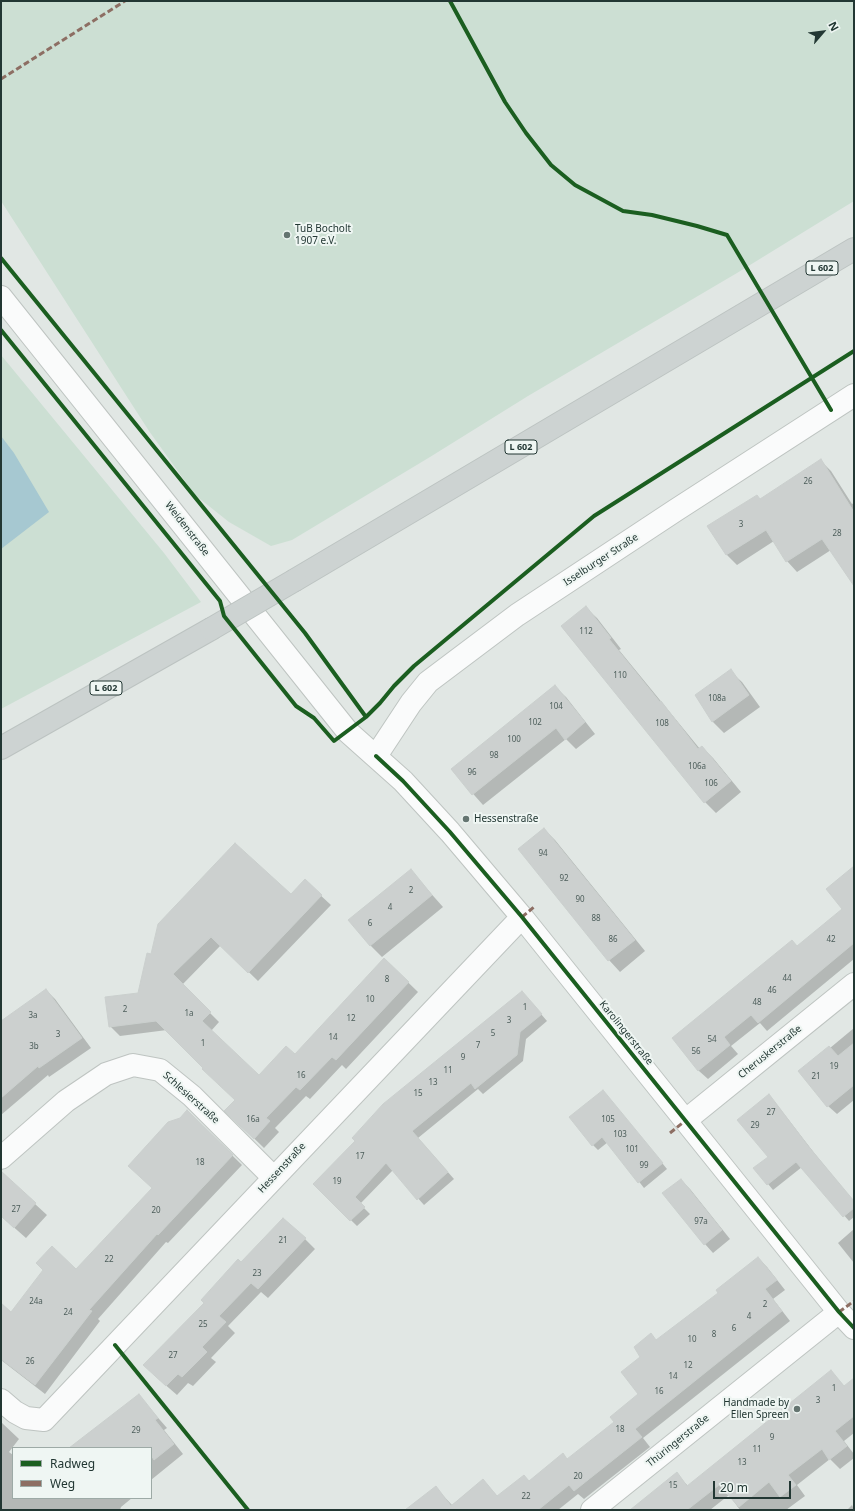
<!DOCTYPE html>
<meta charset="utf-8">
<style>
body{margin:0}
#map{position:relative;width:855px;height:1511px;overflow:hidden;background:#e1e7e4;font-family:"Noto Sans",sans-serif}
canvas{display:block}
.frame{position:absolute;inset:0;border:2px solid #223733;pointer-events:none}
.legend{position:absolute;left:12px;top:1447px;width:140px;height:52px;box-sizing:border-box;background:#eff6f3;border:1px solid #9daaa6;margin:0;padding:5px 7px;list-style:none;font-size:12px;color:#223733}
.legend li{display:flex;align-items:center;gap:8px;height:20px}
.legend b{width:20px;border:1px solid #9daaa6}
.north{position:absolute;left:803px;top:12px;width:40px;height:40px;-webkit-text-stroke:3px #eff6f3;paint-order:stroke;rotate:62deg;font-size:11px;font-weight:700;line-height:16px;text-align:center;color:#223733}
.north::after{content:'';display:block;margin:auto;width:14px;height:18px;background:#223733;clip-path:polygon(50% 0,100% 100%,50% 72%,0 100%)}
.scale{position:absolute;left:713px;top:1481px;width:78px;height:18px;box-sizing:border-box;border:2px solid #223733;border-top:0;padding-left:5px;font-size:12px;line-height:14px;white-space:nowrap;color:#223733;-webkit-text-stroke:3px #eff6f3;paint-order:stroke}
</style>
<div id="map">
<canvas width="855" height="1511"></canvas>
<div class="frame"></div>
<ul class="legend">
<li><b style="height:5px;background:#1b5e20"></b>Radweg</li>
<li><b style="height:5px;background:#8d6e63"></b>Weg</li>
</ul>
<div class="north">N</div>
<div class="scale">20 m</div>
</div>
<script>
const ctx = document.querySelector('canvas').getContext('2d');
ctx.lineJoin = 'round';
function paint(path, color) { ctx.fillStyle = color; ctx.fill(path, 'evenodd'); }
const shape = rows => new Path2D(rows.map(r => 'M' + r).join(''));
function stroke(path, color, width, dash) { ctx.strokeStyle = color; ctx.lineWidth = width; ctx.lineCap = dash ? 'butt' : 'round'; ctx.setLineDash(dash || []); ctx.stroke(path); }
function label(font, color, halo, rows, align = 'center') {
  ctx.font = font + ' "Noto Sans",sans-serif'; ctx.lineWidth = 4; ctx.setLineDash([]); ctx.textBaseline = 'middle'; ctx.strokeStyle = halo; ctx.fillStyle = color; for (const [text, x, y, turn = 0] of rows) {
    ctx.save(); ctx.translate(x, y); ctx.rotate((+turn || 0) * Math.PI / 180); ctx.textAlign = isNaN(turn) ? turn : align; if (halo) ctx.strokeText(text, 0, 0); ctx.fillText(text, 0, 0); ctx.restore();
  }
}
paint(shape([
 [1,1,854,1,854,201,737,273,528,396,430,457,292,540,271,546,229,522,195,495,149,431,1,201],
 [1,355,164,553,201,602,1,709]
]), '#ccdfd3');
paint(shape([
 [1,436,14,453,49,512,1,549]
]), '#a6c8d1');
paint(shape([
 [821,461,831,471,852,504,854,503,854,585,831,550,797,572,787,561,774,541,737,565,727,555,709,526,761,500],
 [586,608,597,618,621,649,619,650,700,749,702,747,713,758,741,792,716,813,705,802,562,627],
 [730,671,742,682,760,707,724,733,713,722,696,696],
 [555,687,566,697,595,734,576,749,566,739,483,805,452,770],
 [544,829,555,840,645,951,620,972,609,960,519,849],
 [854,867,854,959,767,1031,760,1023,731,1046,738,1054,708,1079,699,1071,674,1038,797,947,843,909],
 [411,871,443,907,382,957,371,946,350,920],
 [305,881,331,905,258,981,221,945,182,985,219,1022,211,1031,259,1076,295,1056,385,960,418,992,346,1069,342,1065,310,1099,306,1096,275,1128,279,1132,264,1148,226,1111,236,1100,167,1030,120,1036,110,1026,139,994,152,955,291,895],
 [46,990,55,999,91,1048,49,1077,48,1075,1,1115,1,1018,3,1021],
 [522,992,547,1021,526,1039,523,1061,483,1094,478,1089,418,1138,454,1179,424,1205,393,1170,360,1204,370,1214,357,1226,314,1184],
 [854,1028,854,1100,837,1114,828,1106,830,1048],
 [608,1097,667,1169,644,1188,608,1142,598,1150,593,1145],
 [774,1101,815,1154,854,1202,854,1217,849,1221,802,1167,773,1190,755,1168,769,1157],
 [187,1111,242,1165,168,1243,166,1242,98,1319,100,1321,45,1394,1,1360,1,1315,11,1314,77,1270,153,1189,181,1118],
 [681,1180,690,1189,730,1239,713,1253,705,1244],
 [10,1181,47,1215,26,1238,1,1216,1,1191],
 [854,1229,854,1263,838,1243],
 [305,1239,315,1249,268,1298,261,1292,228,1326,235,1333,211,1358,216,1362,193,1386,188,1383,177,1395,154,1375,205,1303,241,1263],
 [758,1258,767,1267,785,1290,773,1299,790,1321,643,1438,650,1447,584,1499,578,1494,558,1510,421,1510,436,1488,452,1505,483,1480,498,1497,529,1482,563,1455,568,1460,615,1422,640,1394,641,1357,657,1341,720,1293],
 [831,1372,845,1387,854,1380,854,1433,844,1441,854,1454,854,1458,840,1469,830,1459,797,1485,805,1496,786,1510,740,1510,729,1495,710,1510,632,1510,677,1474,688,1486],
 [139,1396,167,1428,164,1430,183,1454,151,1480,151,1448,79,1448],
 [1,1422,19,1439,9,1452,13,1455,13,1498,132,1498,121,1507,120,1510,1,1510],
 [852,1505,854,1510,847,1510]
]), '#0003');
const building = shape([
 [821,459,854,512,854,586,822,539,786,562,766,530,726,555,707,526,757,495,760,499,821,459],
 [586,606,611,638,609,639,660,702,661,701,698,749,702,746,731,781,704,803,561,626,586,606],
 [731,669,749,695,712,722,695,695,731,669],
 [555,685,585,722,565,740,556,728,472,795,451,769,555,685],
 [544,828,635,940,608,961,518,849,544,828],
 [235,843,291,894,305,879,322,895,248,973,211,937,173,974,211,1012,202,1021,259,1075,286,1046,295,1054,384,958,409,982,336,1060,332,1057,300,1090,296,1087,266,1118,270,1121,254,1139,224,1111,235,1100,202,1069,203,1068,156,1021,109,1027,105,997,138,993,147,953,151,954,158,924,235,843],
 [854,866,854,943,758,1023,751,1015,724,1037,730,1045,698,1071,672,1038,792,940,797,946,842,909,826,889,854,866],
 [411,869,432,895,370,946,348,920,411,869],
 [46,989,82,1038,39,1068,38,1066,1,1098,1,1021,46,989],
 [522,991,542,1014,520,1032,517,1055,475,1089,471,1083,412,1131,448,1172,417,1200,386,1163,355,1197,365,1207,350,1221,313,1184,355,1141,352,1138,383,1104,522,991],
 [854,1043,854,1085,827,1107,798,1071,829,1046,838,1056,854,1043],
 [603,1090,663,1163,638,1183,602,1137,592,1146,569,1117,603,1090],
 [769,1094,809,1147,854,1201,854,1208,843,1217,796,1162,767,1185,753,1168,768,1157,737,1120,769,1094],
 [187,1110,233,1155,158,1235,157,1234,89,1310,92,1311,35,1385,1,1359,1,1303,11,1312,43,1270,36,1263,52,1246,76,1269,152,1188,128,1166,168,1122,180,1118,187,1110],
 [1,1171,36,1203,14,1228,1,1216,1,1171],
 [681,1179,722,1230,704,1245,662,1193,681,1179],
 [283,1218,306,1238,258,1289,251,1283,219,1316,226,1322,202,1347,207,1352,182,1377,178,1374,166,1386,143,1365,204,1303,201,1300,238,1259,241,1262,283,1218],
 [758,1257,777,1280,765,1289,782,1311,635,1429,642,1437,574,1491,569,1485,538,1510,405,1510,436,1486,451,1506,483,1479,497,1496,524,1475,529,1481,563,1453,567,1459,614,1422,610,1417,638,1394,621,1372,640,1357,634,1347,651,1333,656,1340,718,1293,716,1290,758,1257],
 [831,1370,844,1386,854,1378,854,1416,835,1431,847,1446,829,1460,822,1449,788,1475,796,1485,780,1497,769,1482,739,1507,719,1485,687,1510,630,1510,677,1472,687,1486,831,1370],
 [139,1394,158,1418,155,1420,174,1444,154,1460,151,1455,151,1448,69,1448,139,1394]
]);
paint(building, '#ccd0cf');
stroke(building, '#cacfcd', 1);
const minor = shape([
 [1,297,348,732,403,781,450,832,522,917,839,1312,854,1328],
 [376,756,411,703,428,682,517,615,676,510,854,395],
 [686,1120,854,984],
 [1,1158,66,1101,106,1074,133,1065,160,1070,192,1096,273,1177],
 [1,1400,15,1412,26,1418,44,1420,522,917],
 [592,1510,839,1312]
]);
const major = shape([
 [295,580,854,249],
 [1,748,211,629]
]);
stroke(minor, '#bec4c1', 24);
stroke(major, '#bcc3c1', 24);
stroke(minor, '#fafbfb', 22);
stroke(major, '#cdd3d2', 22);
const majorBridge = shape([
 [211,629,295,580]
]);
stroke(majorBridge, '#bcc3c1', 24, []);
stroke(majorBridge, '#cdd3d2', 22);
stroke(shape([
 [1,79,125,1],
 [522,917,534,907],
 [670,1133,686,1120],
 [839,1312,854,1301]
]), '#8d6e63', 3, [6, 3]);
stroke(shape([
 [450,1,505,102,526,133,551,165,575,185,623,211,652,215,697,226,727,235,831,410],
 [1,258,305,633,366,717],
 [1,330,220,601,224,616,296,706,314,718,334,741,366,717,380,703,394,686,414,666,594,516,854,351],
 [376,756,403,781,450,832,522,917,839,1312,854,1328],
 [115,1345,248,1510]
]), '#1b5e20', 4);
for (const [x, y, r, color] of [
 [287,235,4,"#657571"],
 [466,819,4,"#657571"],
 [797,1409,4,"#657571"]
]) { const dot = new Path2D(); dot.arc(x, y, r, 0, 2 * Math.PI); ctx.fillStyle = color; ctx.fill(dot); stroke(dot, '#eff6f3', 1.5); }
label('8px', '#4c5d5a', null, [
 ["26",808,482],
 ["3",741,525],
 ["28",837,534],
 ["112",586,632],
 ["110",620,676],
 ["108a",717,699],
 ["104",556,707],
 ["102",535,723],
 ["108",662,724],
 ["100",514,740],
 ["98",494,756],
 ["106a",697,767],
 ["96",472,773],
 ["106",711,784],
 ["94",543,854],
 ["92",564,879],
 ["2",411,891],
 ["90",580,900],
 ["4",390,908],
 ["88",596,919],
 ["6",370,924],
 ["86",613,940],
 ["42",831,940],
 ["44",787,979],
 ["8",387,980],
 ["46",772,991],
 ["10",370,1000],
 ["48",757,1003],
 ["1",525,1008],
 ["2",125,1010],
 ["1a",189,1014],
 ["3a",33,1016],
 ["12",351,1019],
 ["3",509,1021],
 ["5",493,1034],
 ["3",58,1035],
 ["14",333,1038],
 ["54",712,1040],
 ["1",203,1044],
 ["7",478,1046],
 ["3b",34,1047],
 ["56",696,1052],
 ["9",463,1058],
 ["19",834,1067],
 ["11",448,1071],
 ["16",301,1076],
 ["21",816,1077],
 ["13",433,1083],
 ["15",418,1094],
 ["27",771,1113],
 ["16a",253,1120],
 ["105",608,1120],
 ["29",755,1126],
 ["103",620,1135],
 ["101",632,1150],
 ["17",360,1157],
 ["18",200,1163],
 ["99",644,1166],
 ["19",337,1182],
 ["27",16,1210],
 ["20",156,1211],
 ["97a",701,1222],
 ["21",283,1241],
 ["22",109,1260],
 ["23",257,1274],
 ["24a",36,1302],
 ["2",765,1305],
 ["24",68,1313],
 ["4",749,1317],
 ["25",203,1325],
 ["6",734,1329],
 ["8",714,1335],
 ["10",692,1340],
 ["27",173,1356],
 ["26",30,1362],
 ["12",688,1366],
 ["14",673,1377],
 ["1",834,1389],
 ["16",659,1392],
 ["3",818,1401],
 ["18",620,1430],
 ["29",136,1431],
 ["9",772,1438],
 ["11",757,1450],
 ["13",742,1463],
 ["20",578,1477],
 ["15",673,1486],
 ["22",526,1497]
]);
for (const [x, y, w] of [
 [822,268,32],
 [521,447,32],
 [106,688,32]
]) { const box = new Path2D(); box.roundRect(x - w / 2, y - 7, w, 14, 3); ctx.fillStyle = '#eff6f3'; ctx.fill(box); stroke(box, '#223733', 1); }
label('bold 9px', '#223733', null, [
 ["L 602",822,268],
 ["L 602",521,447],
 ["L 602",106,688]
]);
label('10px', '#223733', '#eff6f3', [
 ["TuB Bocholt",295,229],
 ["1907 e.V.",295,241],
 ["Hessenstraße",474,819],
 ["Handmade by",789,1403,"right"],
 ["Ellen Spreen",789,1415,"right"]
], 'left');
label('10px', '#223733', '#eff6f3', [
 ["Weidenstraße",187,529,52],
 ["Isselburger Straße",601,560,-33],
 ["Karolingerstraße",626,1033,51],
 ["Cheruskerstraße",770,1052,-39],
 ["Schlesierstraße",191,1098,42],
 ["Hessenstraße",282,1168,-47],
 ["Thüringerstraße",678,1441,-39]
]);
</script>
